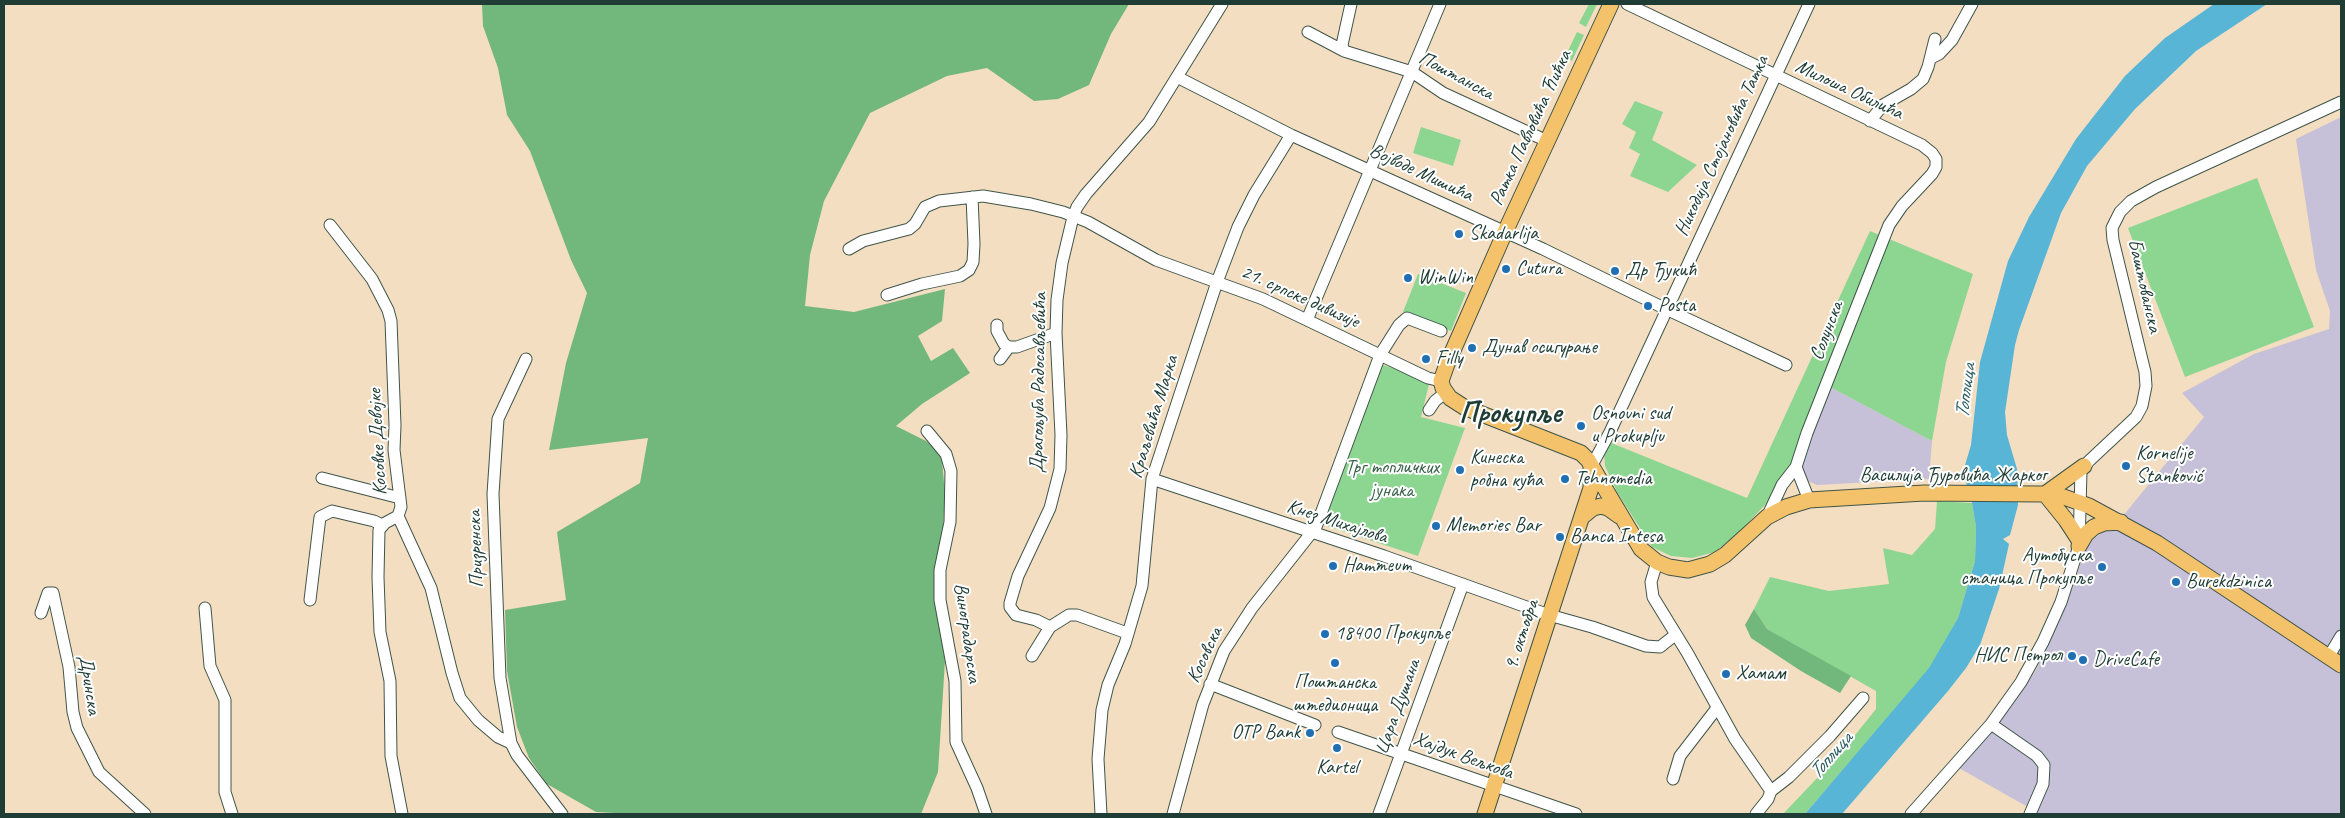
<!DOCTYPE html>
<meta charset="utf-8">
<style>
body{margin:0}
#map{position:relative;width:2345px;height:818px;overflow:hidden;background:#f4dec1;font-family:Caveat,sans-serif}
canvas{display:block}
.frame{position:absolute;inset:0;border:5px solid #1f3d34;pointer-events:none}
</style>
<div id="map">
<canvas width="2345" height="818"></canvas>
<div class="frame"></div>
</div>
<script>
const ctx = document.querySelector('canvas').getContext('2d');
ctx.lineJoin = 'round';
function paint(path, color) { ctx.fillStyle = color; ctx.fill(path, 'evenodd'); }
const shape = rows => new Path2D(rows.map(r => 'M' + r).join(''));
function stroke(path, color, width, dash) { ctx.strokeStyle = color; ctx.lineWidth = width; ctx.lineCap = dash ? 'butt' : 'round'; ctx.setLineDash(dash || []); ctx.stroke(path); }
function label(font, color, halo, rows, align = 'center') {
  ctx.font = font + ' Caveat,sans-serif'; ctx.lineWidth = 4; ctx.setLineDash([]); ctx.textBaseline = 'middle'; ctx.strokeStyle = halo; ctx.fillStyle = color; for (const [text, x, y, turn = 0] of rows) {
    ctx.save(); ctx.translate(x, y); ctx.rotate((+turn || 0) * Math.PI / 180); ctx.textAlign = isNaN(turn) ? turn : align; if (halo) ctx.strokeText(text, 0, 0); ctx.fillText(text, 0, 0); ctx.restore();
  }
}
paint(shape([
 [2341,117,2341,814,2033,814,2033,810,1959,768,2017,698,2037,668,2075,582,2086,545,2122,517,2204,417,2182,393,2254,354,2329,329,2330,311,2316,270,2296,139],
 [1830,387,1932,441,1929,479,1817,485,1808,481,1801,472,1802,459]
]), '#c6c0d9');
paint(shape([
 [1589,4,1597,4,1586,27,1579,23],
 [1577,32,1584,35,1572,61,1565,57],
 [1635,101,1663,112,1652,140,1697,165,1668,192,1630,176,1640,154,1629,148,1636,132,1622,124],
 [1421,127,1461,140,1453,166,1413,153],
 [2257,178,2314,327,2185,377,2128,228],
 [1870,231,1973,274,1946,362,1932,441,1830,387,1791,465,1765,505,1736,535,1715,552,1692,558,1671,556,1652,547,1617,492,1605,466,1604,453,1609,442,1747,498],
 [1418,274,1466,293,1451,331,1403,312],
 [1380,364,1430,380,1421,417,1465,428,1418,556,1321,524],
 [1937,501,1972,503,1976,527,1975,561,1958,618,1930,668,1805,814,1783,814,1839,755,1876,709,1876,691,1767,629,1754,609,1770,577,1829,591,1889,584,1883,548,1912,555,1935,529]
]), '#8dd691');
paint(shape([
 [482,4,1129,4,1111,34,1089,85,1058,99,1034,101,987,68,947,76,870,113,824,201,810,255,805,306,854,312,945,289,942,321,918,336,931,361,953,348,970,373,922,404,896,426,926,441,939,452,942,461,945,493,943,529,935,573,936,610,945,661,938,772,921,814,634,814,596,812,547,784,529,758,517,727,507,671,505,610,566,600,557,532,640,483,648,438,549,450,566,363,587,293,571,260,530,151,507,115,498,68,483,26],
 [1754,609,1767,629,1851,676,1840,693,1801,671,1751,638,1745,625]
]), '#72b77b');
paint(shape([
 [2214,4,2267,4,2196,51,2135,109,2087,166,2061,213,2019,330,2015,345,2005,412,2007,435,2017,469,2018,505,2010,535,2003,539,2009,544,1999,589,1980,645,1966,668,1948,691,1842,814,1805,814,1929,668,1958,618,1975,561,1976,527,1972,503,1963,472,1971,445,1980,362,2008,261,2029,217,2076,139,2125,76,2165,38]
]), '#58b5d6');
const minor = shape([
 [1627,4,1922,145,1932,153,1936,159,1936,167,1932,174,1902,206,1889,225,1807,433,1796,467,1782,485,1767,517],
 [1308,32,1344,51,1412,72,1443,93,1547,141],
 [1344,51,1342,45,1351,4],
 [1931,58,1939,54,1952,40,1972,4],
 [1177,77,1291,135,1543,249,1666,309,1786,365],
 [1870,121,1883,105,1911,89,1923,79,1928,67,1935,39],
 [330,225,372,279,388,310,391,321,395,425,394,450,401,507,398,516,385,523,379,530,378,577,380,632,390,681,391,756,402,814],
 [849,249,863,241,909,229,915,224,925,207,939,201,983,196,1031,204,1063,212,1088,222,1156,260,1263,299,1428,378,1441,381],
 [887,295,922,284,960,276,969,270,973,262,974,244,972,197],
 [1307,320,1440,4],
 [997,325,997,331,1004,344,1009,347,1017,347,1056,333],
 [526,359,498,419,493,494,500,678,511,743,517,755,562,814],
 [1000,359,1009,347],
 [1429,410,1435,401,1445,393],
 [927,431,946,454,951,471,950,522,940,570,940,600,955,681,956,742,977,788,986,814],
 [1591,467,1610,432,1809,4],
 [1796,467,1809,500],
 [322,478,400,498],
 [1152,479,1384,556,1549,615,1592,627,1646,646,1660,647,1675,635],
 [398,516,431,588,452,673,460,698,478,720,498,737,511,743],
 [1657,562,1651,582,1653,597,1688,654,1735,739,1771,791],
 [310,600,320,517,332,511,374,521,382,525],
 [205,608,210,666,225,700,225,792,232,814],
 [41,613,48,593,53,593,69,667,73,712,77,728,99,772,145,814],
 [1050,627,1036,620,1016,615,1010,607,1010,603,1018,576,1050,508,1060,469,1061,435,1056,333,1057,300,1062,263,1073,217,1077,207,1086,194,1149,122,1222,4],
 [1032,656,1050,627,1069,615,1077,615,1127,633],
 [2329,656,2341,636],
 [1210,684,1315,725],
 [1991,724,2037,756,2044,765,2043,784,2030,814],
 [1338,732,1576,814],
 [1673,779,1680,756,1717,708],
 [1101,814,1098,759,1102,710,1108,685,1125,644,1142,586,1152,479,1217,282,1238,227,1254,195,1291,135],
 [1173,814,1203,704,1224,651,1252,608,1316,527,1380,355,1399,325,1407,318,1441,331],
 [1379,814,1463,584],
 [1756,814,1768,799,1771,791,1789,777,1830,736,1863,698],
 [1911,814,1991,724,2021,682,2043,642,2061,602,2079,546,2081,471,2089,461,2136,417,2142,406,2146,386,2145,372,2113,240,2112,228,2120,212,2131,201,2156,187,2341,102]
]);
const major = shape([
 [1611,4,1505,232,1447,364,1441,381,1443,388,1450,398,1464,407,1581,453,1588,460,1641,549,1657,562,1669,567,1688,570,1710,564,1725,555,1767,517,1786,507,1809,500,1924,493,2041,494,2061,496,2089,506,2157,543,2341,665],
 [1582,517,1593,508,1601,506,1608,508,1619,516],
 [2079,540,2066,520,2045,494,2084,466],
 [2079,546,2086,534,2094,527,2104,523,2121,522],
 [1485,814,1591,488,1591,468]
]);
stroke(minor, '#3f5549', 13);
stroke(major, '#3f5549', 17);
stroke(minor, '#fff', 11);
stroke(major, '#f3c26a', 15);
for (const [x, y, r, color] of [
 [1459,234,5,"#1f6fb2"],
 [1506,269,5,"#1f6fb2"],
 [1615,271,5,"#1f6fb2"],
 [1408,278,5,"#1f6fb2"],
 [1648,306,5,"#1f6fb2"],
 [1472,348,5,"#1f6fb2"],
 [1426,359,5,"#1f6fb2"],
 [1581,426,5,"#1f6fb2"],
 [2126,466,5,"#1f6fb2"],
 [1460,470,5,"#1f6fb2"],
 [1565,479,5,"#1f6fb2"],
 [1436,526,5,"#1f6fb2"],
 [1560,537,5,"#1f6fb2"],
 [1333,566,5,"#1f6fb2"],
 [2102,567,5,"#1f6fb2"],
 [2176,582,5,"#1f6fb2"],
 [1325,634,5,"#1f6fb2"],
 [2072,656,5,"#1f6fb2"],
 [2083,660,5,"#1f6fb2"],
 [1335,663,5,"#1f6fb2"],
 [1726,674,5,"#1f6fb2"],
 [1310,733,5,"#1f6fb2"],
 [1337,748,5,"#1f6fb2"]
]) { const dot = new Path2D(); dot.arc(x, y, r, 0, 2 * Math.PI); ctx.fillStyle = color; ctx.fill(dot); stroke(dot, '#fff', 2); }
label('20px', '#1f3d34', '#fff', [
 ["Поштанска",1456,76,28],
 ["Милоша Обилића",1849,90,25],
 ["Ратка Павловића Ћићка",1531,128,-65],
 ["Никодија Стојановића Татка",1722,146,-65],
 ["Војводе Мишића",1421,173,25],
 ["Баштованска",2144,286,77],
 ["21. српске дивизије",1300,297,24],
 ["Солунска",1827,331,-69],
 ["Драгољуба Радосављевића",1039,383,-89],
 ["Краљевића Марка",1154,417,-73],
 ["Косовке Девојке",378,442,-93],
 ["Василија Ђуровића Жарког",1953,476],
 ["Кнез Михајлова",1337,522,18],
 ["Призренска",476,549,-92],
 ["Виноградарска",967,633,82],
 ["9. октобра",1522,635,-72],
 ["Косовска",1205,655,-65],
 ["Дринска",89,685,81],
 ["Цара Душана",1398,707,-70],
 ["Хајдук Вељкова",1463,756,20]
]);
label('20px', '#1f3d34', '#fff', [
 ["Skadarlija",1469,234],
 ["Cutura",1516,269],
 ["Др Ђукић",1625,271],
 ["WinWin",1418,278],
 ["Posta",1658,306],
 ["Дунав осигурање",1482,348],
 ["Filly",1436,359],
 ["Osnovni sud",1591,414],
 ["u Prokuplju",1591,437],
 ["Kornelije",2136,454],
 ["Stanković",2136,477],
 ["Кинеска",1470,458],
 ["робна кућа",1470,481],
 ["Tehnomedia",1575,479],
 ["Memories Bar",1446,526],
 ["Banca Intesa",1570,537],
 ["Аутобуска",2092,556,"right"],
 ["станица Прокупље",2092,579,"right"],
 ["Hammeum",1343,566],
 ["Burekdzinica",2186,582],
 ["18400 Прокупље",1335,634],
 ["НИС Петрол",2062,656,"right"],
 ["DriveCafe",2093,660],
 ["Хамам",1736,674],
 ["Поштанска",1335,683,"center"],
 ["штедионица",1335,706,"center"],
 ["OTP Bank",1300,733,"right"],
 ["Kartel",1337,768,"center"]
], 'left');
label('20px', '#3a634b', '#fff', [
 ["Трг топличких",1392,468],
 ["јунака",1392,491]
]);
label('italic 21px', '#306165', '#fff', [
 ["Топлица",1966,391,-83],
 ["Топлица",1831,756,-49]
]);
label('bold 30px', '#1f3d34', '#fff', [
 ["Прокупље",1510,414]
]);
</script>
